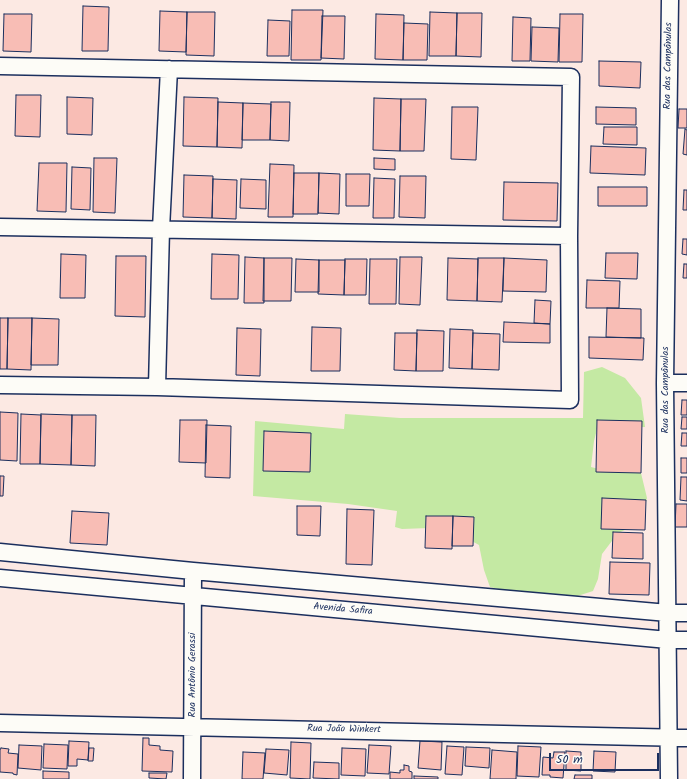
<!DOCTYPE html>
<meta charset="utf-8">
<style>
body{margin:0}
#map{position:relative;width:687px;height:779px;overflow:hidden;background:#fce9e3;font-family:Kalam,sans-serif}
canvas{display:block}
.scale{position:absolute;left:549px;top:753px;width:110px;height:18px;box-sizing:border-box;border:2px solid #1b2f5e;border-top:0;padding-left:5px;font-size:12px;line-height:14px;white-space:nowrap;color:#1b2f5e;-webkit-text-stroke:3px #fdfcf7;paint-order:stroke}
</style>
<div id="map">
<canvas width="687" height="779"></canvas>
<div class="scale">50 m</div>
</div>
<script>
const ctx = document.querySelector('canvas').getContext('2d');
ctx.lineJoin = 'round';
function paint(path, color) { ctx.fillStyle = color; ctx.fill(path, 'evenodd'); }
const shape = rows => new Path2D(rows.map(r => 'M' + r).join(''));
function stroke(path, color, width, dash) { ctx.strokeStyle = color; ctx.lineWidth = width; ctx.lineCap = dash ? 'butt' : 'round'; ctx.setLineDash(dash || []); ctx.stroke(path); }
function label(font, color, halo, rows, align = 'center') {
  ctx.font = font + ' Kalam,sans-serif'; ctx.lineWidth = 3; ctx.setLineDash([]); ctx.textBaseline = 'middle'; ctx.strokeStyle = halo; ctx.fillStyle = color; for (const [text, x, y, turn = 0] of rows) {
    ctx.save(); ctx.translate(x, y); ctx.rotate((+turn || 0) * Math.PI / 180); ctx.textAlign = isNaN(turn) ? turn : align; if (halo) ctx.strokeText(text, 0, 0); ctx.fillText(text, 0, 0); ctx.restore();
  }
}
paint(shape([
 [602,367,625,378,641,398,645,427,597,429,594,441,591,467,603,470,633,467,641,473,647,498,641,523,618,533,602,554,598,579,593,591,568,599,515,593,490,587,484,570,479,545,455,532,429,528,402,529,395,527,397,511,348,504,253,496,255,421,344,429,345,414,400,418,583,418,584,372]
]), '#c4e9a3');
const building = shape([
 [83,6,109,7,108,51,82,51,83,6],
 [292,10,323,10,321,60,291,60,292,10],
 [160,11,187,12,186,52,159,51,160,11],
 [187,12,215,12,214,56,186,55,187,12],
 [430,12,457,13,456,56,429,56,430,12],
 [457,13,482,13,481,57,456,56,457,13],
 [4,14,32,14,31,52,3,51,4,14],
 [376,14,404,15,403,60,375,59,376,14],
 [560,14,583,14,582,62,559,62,560,14],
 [322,16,345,16,344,59,321,58,322,16],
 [513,17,531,18,530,61,512,61,513,17],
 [268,20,290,21,289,56,267,56,268,20],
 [404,23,428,24,427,60,403,60,404,23],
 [532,27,559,28,558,62,531,61,532,27],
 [599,61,641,62,640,88,599,86,599,61],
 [16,95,41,95,40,137,15,136,16,95],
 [67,97,93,98,92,135,67,134,67,97],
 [184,97,218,98,217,147,183,146,184,97],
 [374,98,401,99,400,151,373,150,374,98],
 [401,99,426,99,424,151,400,151,401,99],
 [218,102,243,103,242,148,217,147,218,102],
 [271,102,290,102,289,141,270,140,271,102],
 [243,103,271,104,270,140,242,140,243,103],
 [452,107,478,107,476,160,451,159,452,107],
 [596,107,636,108,636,125,596,124,596,107],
 [679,109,687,109,687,128,678,128,679,109],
 [604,127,637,127,637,145,603,144,604,127],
 [685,129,687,130,687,155,683,154,685,129],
 [591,146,646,148,645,175,590,173,591,146],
 [94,158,117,158,115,213,93,212,94,158],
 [374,158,395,159,395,170,374,169,374,158],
 [39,163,67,163,66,212,37,211,39,163],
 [270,164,294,165,293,217,268,217,270,164],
 [72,167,91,168,90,210,71,209,72,167],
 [294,173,319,173,318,214,293,214,294,173],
 [319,173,340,174,339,214,318,213,319,173],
 [346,174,370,174,369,206,346,206,346,174],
 [184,175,213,176,212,218,183,217,184,175],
 [400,176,426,176,425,218,399,217,400,176],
 [374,178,395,179,394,218,373,218,374,178],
 [213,179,237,180,236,219,212,218,213,179],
 [241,179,266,180,266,209,240,208,241,179],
 [504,182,558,183,557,221,503,220,504,182],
 [598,187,647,187,647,206,598,206,598,187],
 [684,190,687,190,687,210,683,210,684,190],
 [683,239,687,239,687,255,682,254,683,239],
 [606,253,638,253,637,279,605,278,606,253],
 [61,254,86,255,85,298,60,298,61,254],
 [212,254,239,255,238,299,211,299,212,254],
 [116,256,146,256,145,317,115,316,116,256],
 [245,257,264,258,264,303,244,303,245,257],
 [400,257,422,257,420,305,399,304,400,257],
 [264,258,292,258,291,301,263,301,264,258],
 [448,258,478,259,477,301,447,300,448,258],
 [478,258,504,258,502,302,477,301,478,258],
 [504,258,547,260,546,292,503,291,504,258],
 [296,259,319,260,319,292,295,292,296,259],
 [345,259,367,259,366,295,344,295,345,259],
 [370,259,397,259,396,304,369,304,370,259],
 [319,260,345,260,344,295,318,294,319,260],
 [684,264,687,264,687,278,683,278,684,264],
 [587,280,620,281,619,308,586,308,587,280],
 [535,300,551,301,550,324,534,323,535,300],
 [607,308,641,309,641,338,606,337,607,308],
 [0,318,8,318,7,369,0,369,0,318],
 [8,318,32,318,31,370,7,369,8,318],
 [32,318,59,319,58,365,31,365,32,318],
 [504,322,550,324,550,343,503,342,504,322],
 [312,327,341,328,340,371,311,371,312,327],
 [237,328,261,329,260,376,236,375,237,328],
 [450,329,473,330,472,369,449,368,450,329],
 [417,330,444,331,443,371,416,371,417,330],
 [395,333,417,333,416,371,394,370,395,333],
 [473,333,500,334,499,370,472,369,473,333],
 [589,337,644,338,643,360,589,358,589,337],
 [682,400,687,400,687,415,681,415,682,400],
 [0,412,18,413,17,461,0,460,0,412],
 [21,414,41,415,40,464,20,464,21,414],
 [41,414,72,415,71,465,40,464,41,414],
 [72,415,96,415,95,466,71,465,72,415],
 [682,417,687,417,687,429,681,429,682,417],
 [180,420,207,420,206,463,179,462,180,420],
 [597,420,642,421,641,473,596,472,597,420],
 [206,425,231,426,230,478,205,477,206,425],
 [264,431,311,433,310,472,263,471,264,431],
 [682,433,687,433,687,446,681,446,682,433],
 [681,458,687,458,687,473,681,473,681,458],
 [0,476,4,476,3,496,0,496,0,476],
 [681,477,687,477,687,501,680,500,681,477],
 [602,498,646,500,645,530,601,529,602,498],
 [676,504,687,504,687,527,675,527,676,504],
 [297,506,321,506,320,536,297,535,297,506],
 [347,509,374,510,372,565,346,564,347,509],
 [72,511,109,513,107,545,70,543,72,511],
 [426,516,453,516,452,549,425,548,426,516],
 [453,516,474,517,473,546,452,546,453,516],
 [613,532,643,533,643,559,612,558,613,532],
 [610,562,650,563,649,595,609,594,610,562],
 [143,738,149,738,149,745,160,746,160,750,173,751,172,772,142,771,143,738],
 [69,741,89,742,88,760,77,759,77,766,68,766,69,741],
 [420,741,442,742,441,770,418,768,420,741],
 [291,742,311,743,310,779,290,778,291,742],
 [44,744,68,745,67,769,43,768,44,744],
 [19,745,42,746,41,770,18,768,19,745],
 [369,745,391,746,389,774,367,773,369,745],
 [447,746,464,747,462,775,445,774,447,746],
 [518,746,541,747,539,777,517,776,518,746],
 [466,747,490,748,489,768,465,766,466,747],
 [1,748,9,749,8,753,18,754,17,775,13,774,13,773,0,772,0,750,1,748],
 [89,748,94,748,93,761,88,761,89,748],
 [342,748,366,749,365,776,341,775,342,748],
 [266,749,289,750,287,775,264,773,266,749],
 [492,750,517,752,516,779,490,779,492,750],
 [566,751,581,752,581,771,566,770,566,751],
 [594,751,616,752,615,772,593,771,594,751],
 [243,752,265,753,263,779,242,779,243,752],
 [554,752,565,752,563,778,550,777,550,775,542,775,543,757,553,758,554,752],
 [314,762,339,763,339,779,313,778,314,762],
 [404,765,409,766,409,771,412,772,412,779,390,779,390,772,400,773,400,770,404,770,404,765],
 [43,771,69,772,69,779,43,779,43,771],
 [149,773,167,773,166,779,149,778,149,773],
 [575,775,592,775,592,779,574,779,575,775],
 [414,776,438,777,438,779,414,779,414,776]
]);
paint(building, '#f8bdb5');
stroke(building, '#1b2f5e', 1);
const minor = shape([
 [0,66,571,77,569,236,570,400,157,387,0,385],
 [0,227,569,236],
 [665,383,687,383],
 [157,387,161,229,169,69],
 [0,552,193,571,668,613,687,613],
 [0,578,668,640,687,640],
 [0,723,687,738],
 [192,779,193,571],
 [669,779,665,383,670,0]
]);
stroke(minor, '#1b2f5e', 19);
stroke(minor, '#fdfcf7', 16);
label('10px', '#1b2f5e', '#fdfcf7', [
 ["Rua das Campânulas",669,66,-89],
 ["Rua das Campânulas",666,390,-90],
 ["Avenida Safira",343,610,5],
 ["Rua Antônio Gerassi",193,675,-90],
 ["Rua João Winkert",344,730,1]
]);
</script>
